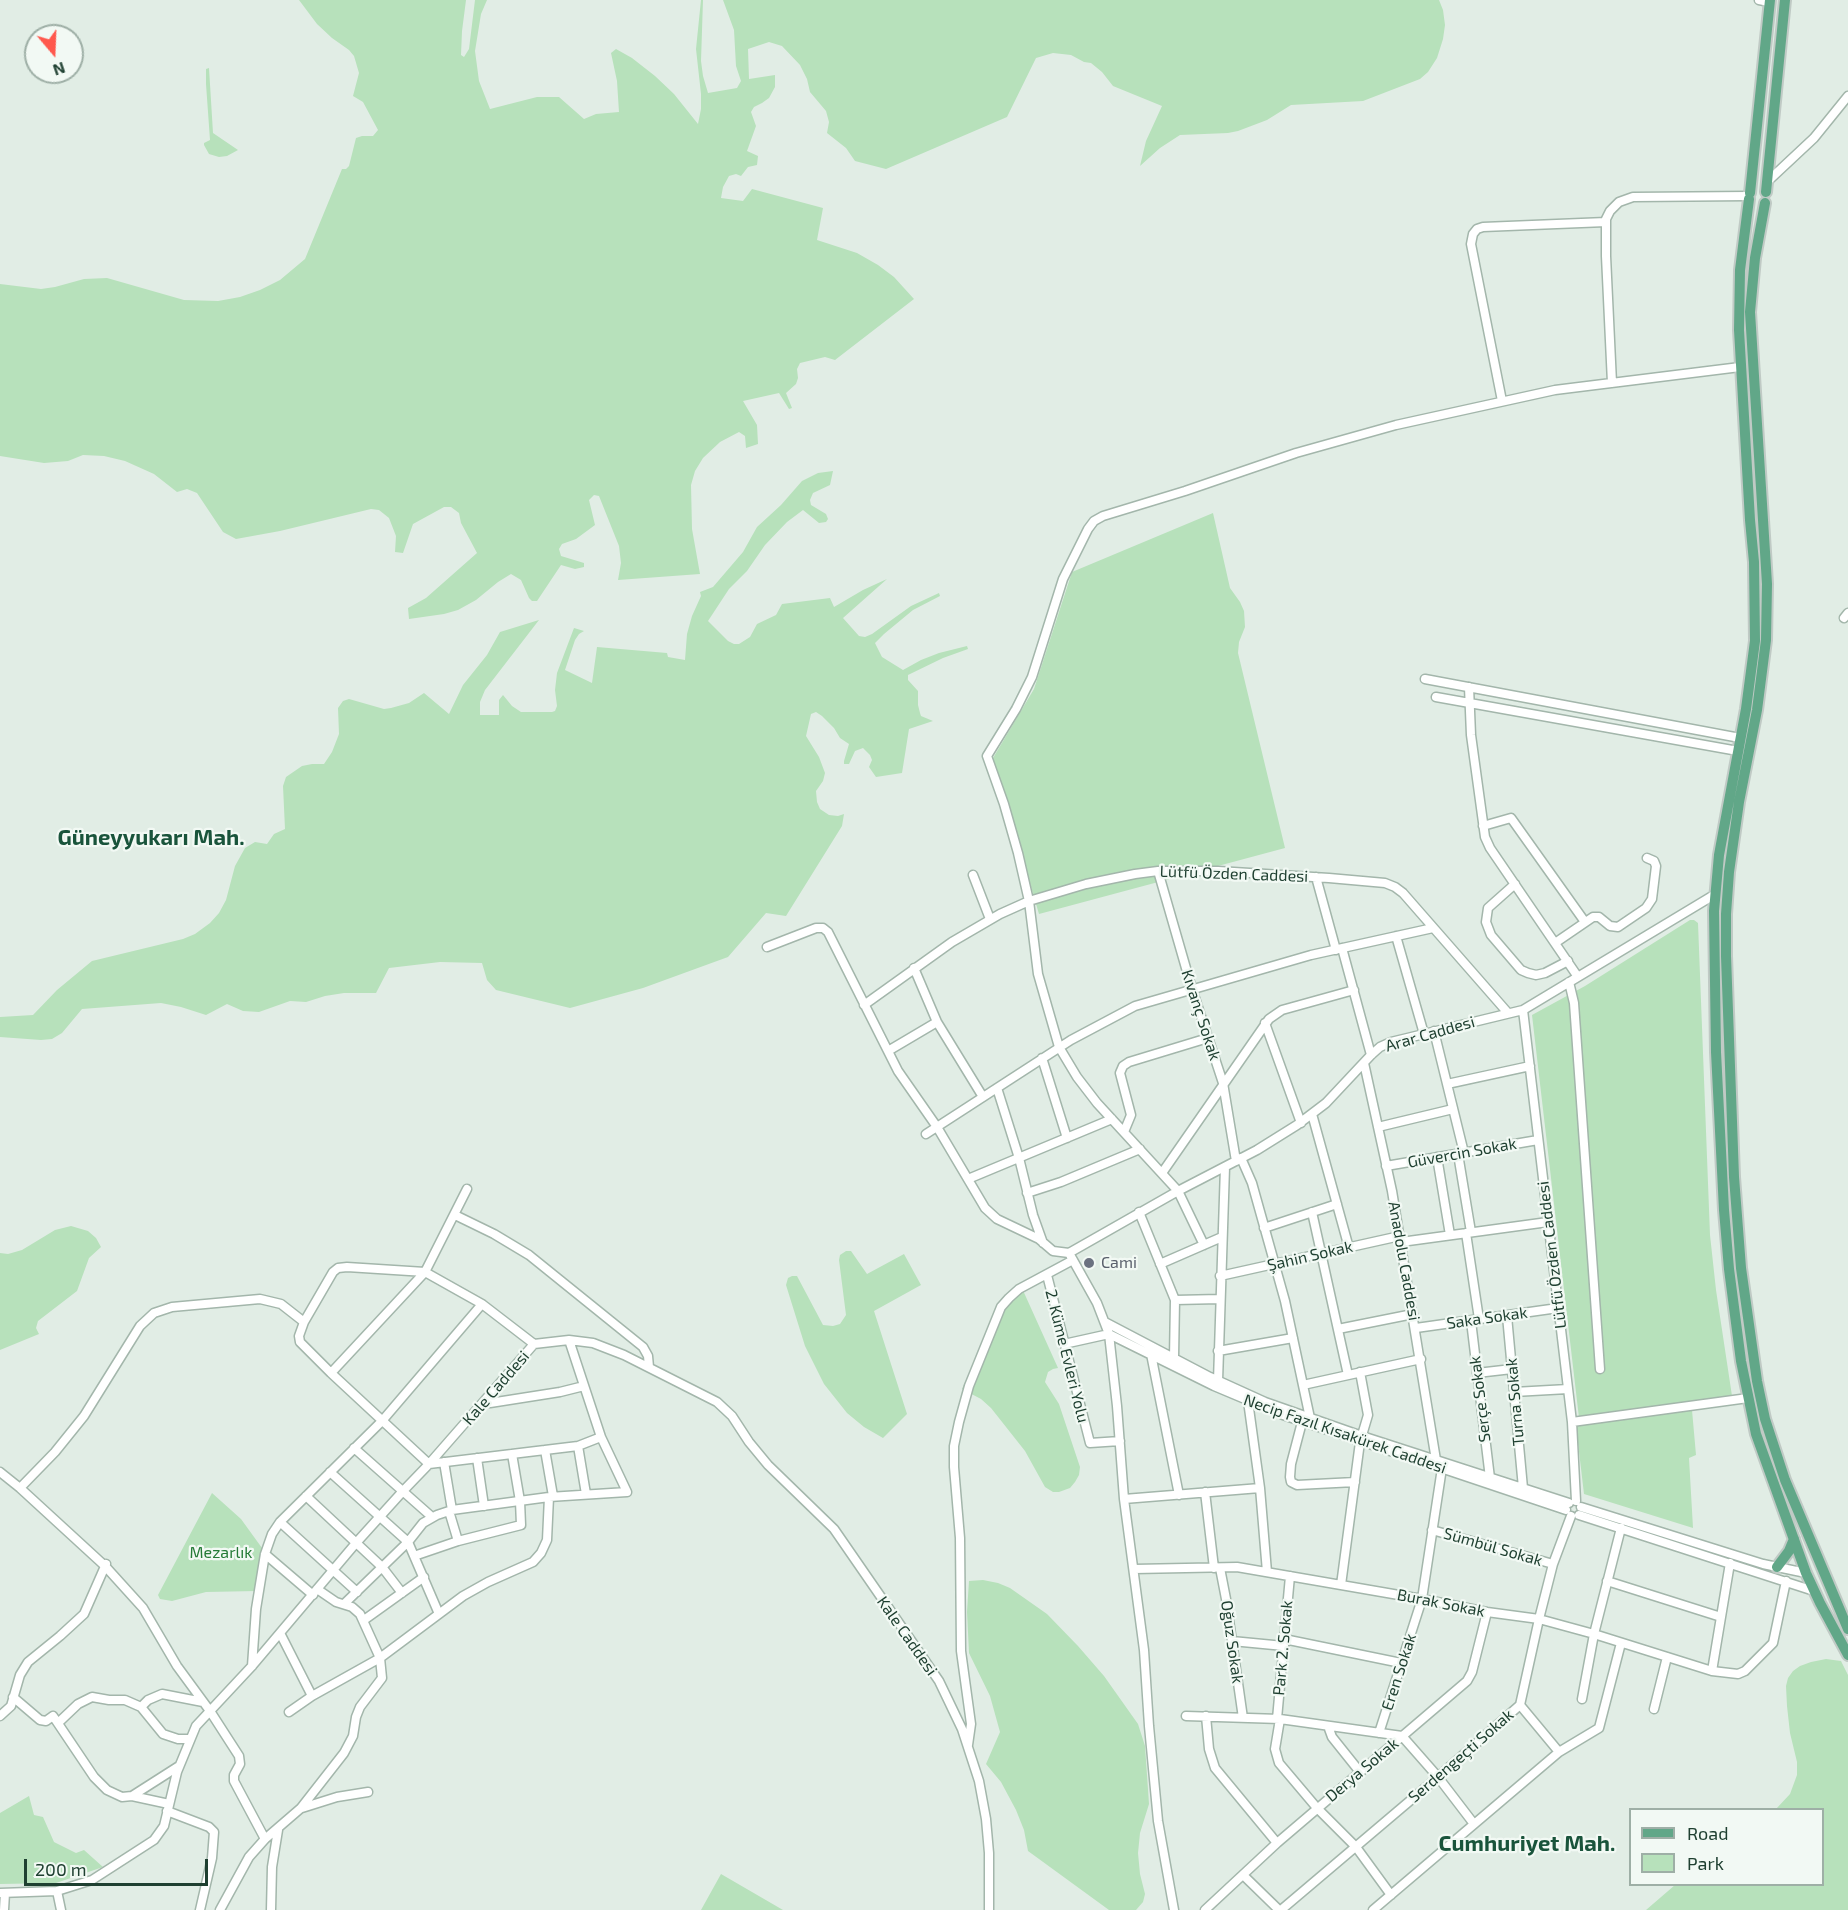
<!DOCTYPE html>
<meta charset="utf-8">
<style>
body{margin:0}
#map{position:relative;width:1848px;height:1910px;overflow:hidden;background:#e1ede5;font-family:"Exo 2",sans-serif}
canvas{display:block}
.legend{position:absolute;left:1629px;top:1808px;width:195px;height:78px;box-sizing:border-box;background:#f2f9f4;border:2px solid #9eafa6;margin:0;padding:8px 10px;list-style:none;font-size:18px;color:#1f4031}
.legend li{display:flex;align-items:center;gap:12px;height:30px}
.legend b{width:30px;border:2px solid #9eafa6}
.north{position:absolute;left:24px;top:24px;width:60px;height:60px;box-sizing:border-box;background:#f2f9f4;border:2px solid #9eafa6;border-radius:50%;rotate:161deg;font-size:16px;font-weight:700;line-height:24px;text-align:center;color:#1f4031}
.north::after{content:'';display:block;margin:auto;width:21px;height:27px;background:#ff584d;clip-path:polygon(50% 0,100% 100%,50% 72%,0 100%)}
.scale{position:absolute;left:24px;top:1859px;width:184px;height:27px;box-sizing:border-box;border:3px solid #1f4031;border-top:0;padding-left:8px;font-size:18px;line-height:21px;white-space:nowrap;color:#1f4031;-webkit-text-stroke:4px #f2f9f4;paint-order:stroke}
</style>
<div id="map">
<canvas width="1848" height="1910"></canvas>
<ul class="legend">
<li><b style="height:8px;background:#61a788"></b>Road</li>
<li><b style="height:16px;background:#b7e1bb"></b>Park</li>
</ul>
<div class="north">N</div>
<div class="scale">200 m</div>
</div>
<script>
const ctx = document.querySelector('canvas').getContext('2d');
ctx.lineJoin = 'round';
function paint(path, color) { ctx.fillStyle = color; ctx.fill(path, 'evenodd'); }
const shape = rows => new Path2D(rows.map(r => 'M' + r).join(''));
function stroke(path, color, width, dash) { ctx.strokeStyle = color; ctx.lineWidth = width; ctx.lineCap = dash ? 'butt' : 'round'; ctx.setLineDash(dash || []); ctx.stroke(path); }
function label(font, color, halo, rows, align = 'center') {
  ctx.font = font + ' "Exo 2",sans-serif'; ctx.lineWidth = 4.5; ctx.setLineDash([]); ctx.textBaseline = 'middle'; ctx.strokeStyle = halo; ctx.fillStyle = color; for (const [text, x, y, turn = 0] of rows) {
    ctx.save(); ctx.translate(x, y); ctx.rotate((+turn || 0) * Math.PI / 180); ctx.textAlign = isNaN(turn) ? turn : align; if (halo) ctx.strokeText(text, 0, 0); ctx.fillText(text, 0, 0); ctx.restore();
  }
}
paint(shape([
 [299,0,466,0,462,31,461,55,464,57,469,49,475,0,487,0,481,14,475,51,479,81,490,109,537,97,559,97,584,119,596,114,619,112,617,81,611,53,616,49,632,58,655,76,674,94,698,124,701,109,701,94,696,49,701,0,703,0,701,61,703,76,708,93,737,88,741,81,736,66,734,30,723,0,1439,0,1443,10,1445,25,1443,39,1437,58,1428,72,1420,79,1363,101,1291,105,1267,120,1238,131,1228,133,1180,135,1160,148,1140,166,1146,141,1162,106,1113,86,1102,72,1091,63,1084,62,1071,55,1053,53,1036,58,1007,117,886,169,855,161,846,148,827,133,829,122,826,111,810,92,807,79,800,65,782,46,769,42,748,49,749,79,775,75,775,87,769,98,762,103,754,107,751,112,756,126,747,151,758,156,757,165,748,167,741,176,736,174,729,176,723,187,721,198,743,201,752,189,823,208,817,240,857,253,878,265,894,277,914,299,835,360,825,357,800,363,797,369,798,378,796,384,786,393,792,408,789,409,779,393,743,401,757,425,758,444,746,448,745,436,739,432,720,442,703,458,695,471,691,485,692,529,700,574,618,580,621,563,619,546,599,496,594,495,589,500,595,525,576,539,562,544,559,549,561,556,584,563,584,567,575,569,561,565,537,601,532,601,529,598,521,580,511,574,498,582,476,600,458,610,444,614,409,619,408,608,426,598,477,553,461,523,459,513,451,507,444,507,413,524,403,553,395,552,396,536,389,518,379,510,371,509,280,531,236,539,223,532,197,493,187,489,177,492,154,474,125,461,104,456,83,455,68,461,44,463,0,456,0,284,41,289,55,287,84,279,107,278,184,300,218,301,240,297,260,290,280,280,305,259,342,169,346,169,349,166,356,138,362,136,373,136,378,130,363,102,353,96,359,73,354,56,349,50,332,38,317,24],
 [209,68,213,133,238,150,227,156,219,157,209,154,204,145,204,143,210,140,206,84,206,69],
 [833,471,830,485,813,493,810,500,811,505,826,514,828,519,826,522,819,523,803,510,787,522,765,545,747,571,729,589,708,621,728,641,734,644,739,644,750,637,757,624,776,615,782,604,830,598,834,607,863,590,887,579,843,618,859,636,865,637,872,634,911,606,939,593,940,596,913,610,884,634,875,643,882,657,903,670,921,660,939,653,967,646,968,649,943,658,908,675,908,680,918,691,918,705,920,713,921,716,933,721,909,729,902,773,876,777,869,767,872,760,870,755,863,748,855,751,849,764,844,764,844,761,849,744,840,738,834,728,822,716,816,712,811,714,806,736,819,757,825,773,823,781,816,791,817,802,820,809,829,815,838,816,844,814,842,826,786,916,766,913,728,957,643,988,570,1008,496,990,487,980,482,963,440,962,389,968,376,993,344,993,325,996,306,1002,290,1001,259,1012,243,1011,227,1004,206,1015,181,1007,161,1003,82,1009,62,1033,52,1039,41,1040,0,1037,0,1017,33,1015,57,990,92,961,183,939,195,934,210,923,219,913,226,900,235,866,245,848,255,842,267,844,274,834,285,829,283,786,286,777,302,766,312,764,324,764,332,752,339,734,338,708,343,701,349,699,384,709,391,708,409,703,424,693,449,714,463,685,487,655,500,632,539,620,485,690,480,702,480,715,499,715,499,700,503,695,512,706,521,712,552,712,555,711,557,706,555,690,557,673,574,628,584,631,579,634,575,640,565,670,592,683,597,647,667,653,668,657,685,660,687,634,692,616,701,596,700,592,713,587,743,552,757,527,781,505,802,481,818,473],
 [1213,513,1230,588,1240,602,1244,611,1245,627,1239,642,1238,653,1285,848,1039,914,993,758,1034,689,1072,572],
 [1690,920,1694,920,1698,923,1710,1235,1716,1290,1732,1396,1579,1418,1532,1015,1585,986],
 [71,1226,88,1231,96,1238,101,1247,89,1258,77,1291,38,1321,36,1328,39,1334,0,1350,0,1253,8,1254,22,1250,55,1230],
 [846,1251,851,1251,867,1274,904,1254,921,1285,874,1311,907,1414,883,1438,864,1427,847,1413,824,1384,805,1346,786,1285,788,1278,792,1276,797,1276,823,1325,833,1326,840,1324,846,1315,839,1260,840,1255],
 [1021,1286,1058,1368,1053,1369,1048,1372,1045,1382,1059,1404,1080,1467,1079,1475,1075,1482,1070,1488,1059,1492,1053,1492,1045,1487,1025,1451,991,1408,981,1399,962,1389,978,1353,995,1309,1007,1295],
 [1692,1410,1696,1455,1689,1458,1693,1528,1584,1494,1576,1426],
 [212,1493,241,1519,262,1548,257,1591,206,1592,172,1601,160,1599,158,1595],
 [983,1580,998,1583,1010,1588,1047,1614,1078,1646,1104,1676,1138,1724,1145,1746,1149,1804,1140,1833,1138,1853,1140,1874,1145,1894,1143,1902,1136,1910,1109,1910,1028,1851,1024,1830,1016,1810,1001,1782,986,1764,1000,1732,990,1696,969,1653,967,1612,969,1581],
 [1826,1659,1841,1661,1848,1675,1848,1910,1646,1910,1675,1885,1822,1884,1822,1810,1776,1809,1790,1794,1797,1775,1797,1762,1790,1733,1787,1706,1786,1686,1788,1678,1793,1671,1800,1666,1811,1662],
 [29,1796,34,1815,43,1817,54,1842,76,1853,84,1850,103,1867,56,1883,0,1884,0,1813],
 [721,1874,783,1910,701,1910]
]), '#b7e1bb');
const minor = shape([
 [1759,0,1769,2],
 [1768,181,1814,138,1848,96],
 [1612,383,1606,256,1606,219,1610,211,1619,202,1633,197,1749,196],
 [1502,401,1471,244,1473,234,1477,229,1483,227,1606,222],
 [1844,618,1848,613],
 [1425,679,1740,738],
 [1469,687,1471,735,1485,837,1490,848,1578,977],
 [1436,697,1738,751],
 [1483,826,1511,818,1585,922],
 [1158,871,1192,989,1223,1083,1236,1161],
 [973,875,990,919],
 [1316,877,1336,950],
 [1515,884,1488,908,1486,922,1491,935,1521,970,1528,973,1536,975,1545,973,1568,961],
 [1396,936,1424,1034],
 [1555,943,1593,917,1599,917,1610,926,1618,927,1646,908,1652,899,1656,866,1654,861,1647,858],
 [767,947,816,928,823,928,828,932,898,1071,937,1127,985,1208,997,1219,1039,1239,1053,1251,1069,1253],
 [1342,948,1371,1055],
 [914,968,937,1022,983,1097],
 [1569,982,1574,1003,1600,1369],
 [864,1005,952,942,1000,914,1029,901,1086,884,1135,874,1158,871,1218,871,1329,878,1385,883,1395,887,1403,893,1508,1013],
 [1523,1010,1572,1422,1576,1501],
 [1265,1023,1301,1123],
 [1434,1031,1464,1153],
 [888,1051,937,1022],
 [1042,1058,1067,1138],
 [1364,1063,1392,1191,1436,1460],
 [1447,1084,1530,1066],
 [997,1088,1019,1158,1033,1215,1043,1243],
 [1312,1114,1349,1248],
 [1378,1127,1453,1109],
 [1124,1132,1131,1115,1120,1073,1123,1066,1129,1062,1208,1038],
 [926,1134,1071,1040,1135,1006,1311,955,1433,928],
 [1458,1154,1471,1232],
 [1437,1157,1450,1235],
 [1241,1158,1252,1183,1285,1301,1310,1418],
 [1386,1166,1538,1140],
 [1162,1173,1269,1019,1282,1010,1354,990],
 [968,1179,1112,1119],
 [1027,1193,1061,1182,1140,1149],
 [1139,1212,1175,1300,1174,1358],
 [1312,1212,1348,1375],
 [455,1215,494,1234,529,1255,643,1347,648,1356,649,1367],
 [1264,1228,1337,1204],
 [1466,1233,1479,1319],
 [1401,1242,1548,1222],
 [1204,1245,1178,1191,1097,1103,1077,1077,1059,1047,1038,974,1029,901,1018,853,1004,804,987,756,1016,709,1032,677,1063,579,1088,529,1094,521,1103,516,1185,491,1296,453,1396,425,1555,390,1740,367],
 [1069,1253,1178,1191,1257,1150,1297,1125,1326,1103,1371,1055,1380,1047,1391,1042,1523,1010,1714,895],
 [1069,1253,1097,1303,1109,1334,1117,1406,1124,1499,1144,1650,1149,1726,1158,1821,1174,1910],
 [1160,1264,1222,1237],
 [1047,1275,1090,1443,1120,1441],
 [1220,1276,1400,1236],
 [1175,1300,1220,1299],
 [1507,1316,1523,1488],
 [1471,1321,1490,1478],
 [1105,1322,1210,1377,1265,1402,1362,1436,1569,1503],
 [1416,1328,1558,1308],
 [1338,1329,1413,1314],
 [1109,1334,1214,1386,1283,1415,1566,1510],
 [534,1344,482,1304,425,1272,347,1267,338,1268,333,1272,304,1322,299,1336,300,1342,331,1373,429,1464,578,1446,601,1437,569,1340],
 [1064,1344,1109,1334],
 [1218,1351,1293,1338],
 [1151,1354,1179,1495],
 [331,1373,425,1272,467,1189],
 [1477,1373,1512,1369],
 [1218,1381,1225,1167],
 [1303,1385,1421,1359],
 [1514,1392,1568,1389],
 [1248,1401,1260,1488,1267,1572],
 [484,1402,490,1403,560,1392,584,1386],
 [1302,1422,1291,1464,1290,1477,1291,1482,1297,1485,1355,1482],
 [1572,1422,1748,1398],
 [578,1446,586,1494],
 [354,1448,432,1517],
 [545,1450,553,1496],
 [477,1458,484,1506],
 [444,1462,452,1510],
 [0,1472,20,1488,105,1566,143,1608,177,1666,210,1711,239,1756,240,1764,234,1775,234,1781,265,1839],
 [330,1472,408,1542,439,1614],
 [20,1488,55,1452,84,1416,140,1326,154,1313,172,1307,260,1299,281,1304,304,1322],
 [1205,1492,1214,1568],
 [306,1496,382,1567,402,1593],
 [1124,1499,1260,1488],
 [1581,1507,1763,1564,1806,1573],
 [449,1511,458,1541],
 [1579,1515,1814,1591],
 [280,1522,357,1592],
 [1432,1530,1553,1564],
 [265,1554,313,1595],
 [414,1556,458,1541,521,1525,520,1501,512,1454],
 [1220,1568,1226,1599,1243,1718],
 [1134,1569,1237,1567,1422,1599,1487,1612,1539,1619,1594,1634,1712,1671,1738,1674,1745,1671,1773,1643,1786,1581],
 [1607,1581,1721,1617],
 [1341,1585,1360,1442,1368,1415,1360,1372],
 [344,1604,408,1542,423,1523,437,1515,452,1510,549,1497,627,1492,601,1437],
 [364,1620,424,1577],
 [280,1633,312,1696],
 [1284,1639,1401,1663],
 [1232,1641,1284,1646],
 [252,1666,256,1609,265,1554,272,1534,280,1522,382,1421,482,1304],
 [1712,1671,1730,1563],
 [13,1697,40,1720,46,1721,53,1716,94,1777,107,1790,122,1797,132,1796,169,1804],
 [1582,1699,1594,1634,1621,1528],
 [1520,1705,1559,1752],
 [141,1707,148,1700,162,1694,203,1702],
 [1654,1709,1667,1657],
 [289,1712,312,1696,380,1658,463,1596,488,1582,533,1562,541,1553,547,1540,549,1497],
 [0,1716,11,1706,20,1675,28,1662,60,1636,84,1614,106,1564],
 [1186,1716,1280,1719,1402,1736,1438,1777,1474,1824],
 [1206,1716,1209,1749,1215,1768,1277,1843],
 [1277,1719,1290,1576],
 [1280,1719,1275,1749,1279,1763,1317,1808,1356,1847,1391,1895],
 [58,1723,78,1704,92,1697,109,1700,125,1700,141,1707,163,1734,178,1739,189,1739],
 [1328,1726,1332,1737,1360,1772],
 [1379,1733,1422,1599,1442,1468],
 [968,1745,971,1724,961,1651,960,1538,954,1467,954,1446,959,1422,969,1386,1001,1307,1009,1298,1019,1289,1073,1260],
 [132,1796,179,1766],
 [302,1808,337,1797,368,1792],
 [167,1811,209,1827,214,1832,212,1858,200,1910],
 [1243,1875,1279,1910],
 [57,1891,61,1910],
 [0,1893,57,1891,92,1880,154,1840,164,1826,177,1772,196,1726,252,1666,356,1543,403,1491,429,1464,534,1344,569,1340,593,1343,624,1355,717,1402,732,1416,749,1442,768,1465,834,1529,939,1681,962,1729,979,1781,986,1819,989,1853,989,1910],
 [4,1910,5,1893],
 [220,1910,249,1857,265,1839,301,1808,344,1753,353,1736,356,1717,360,1707,382,1678,380,1658,360,1614,352,1607,336,1602,317,1589],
 [271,1910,272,1867,278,1830],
 [1205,1910,1277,1843,1467,1681,1472,1672,1487,1612],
 [1281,1910,1438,1777,1520,1705,1539,1619,1553,1564,1571,1516],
 [1373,1910,1559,1752,1599,1728,1621,1643]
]);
const major = shape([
 [1766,192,1785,0],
 [1750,193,1770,0],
 [1749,199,1740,270,1739,330,1750,520,1754,562,1755,641,1746,709,1719,855,1714,911,1716,1052,1724,1210,1729,1269,1741,1361,1756,1434,1806,1573,1820,1603,1848,1655],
 [1765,203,1755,258,1750,312,1767,584,1766,640,1757,710,1739,802,1729,872,1726,914,1726,956,1734,1177,1741,1268,1757,1381,1765,1419,1785,1480,1848,1629],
 [1777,1567,1789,1551,1794,1539]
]);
stroke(minor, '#a3b6ab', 11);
stroke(major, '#c0cac5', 14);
stroke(minor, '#fff', 8);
stroke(major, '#61a788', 10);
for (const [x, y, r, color] of [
 [1089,1263,6,"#6b7280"]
]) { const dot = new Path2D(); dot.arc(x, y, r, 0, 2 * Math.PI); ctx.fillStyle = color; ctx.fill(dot); stroke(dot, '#f2f9f4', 2); }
label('16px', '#1f4031', '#f2f9f4', [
 ["Lütfü Özden Caddesi",1234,874,2],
 ["Kıvanç Sokak",1201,1015,72],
 ["Arar Caddesi",1430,1034,-16],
 ["Güvercin Sokak",1462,1153,-10],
 ["Lütfü Özden Caddesi",1552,1255,-97],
 ["Şahin Sokak",1310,1256,-13],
 ["Anadolu Caddesi",1404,1261,80],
 ["Saka Sokak",1487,1318,-8],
 ["2. Küme Evleri Yolu",1067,1356,76],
 ["Kale Caddesi",496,1388,-49],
 ["Serçe Sokak",1480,1399,-97],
 ["Turna Sokak",1515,1402,-95],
 ["Necip Fazıl Kısakürek Caddesi",1345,1434,19],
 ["Sümbül Sokak",1493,1547,16],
 ["Burak Sokak",1441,1603,11],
 ["Kale Caddesi",907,1636,55],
 ["Oğuz Sokak",1232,1642,82],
 ["Park 2. Sokak",1283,1648,-85],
 ["Eren Sokak",1399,1672,-72],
 ["Serdengeçti Sokak",1461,1756,-41],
 ["Derya Sokak",1362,1770,-40]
]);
label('16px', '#5b616d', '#f2f9f4', [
 ["Cami",1101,1263]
], 'left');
label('16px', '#257b37', '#f2f9f4', [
 ["Mezarlık",221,1553]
]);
label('bold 22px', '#19543b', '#f2f9f4', [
 ["Güneyyukarı Mah.",151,838],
 ["Cumhuriyet Mah.",1527,1844]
]);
</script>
